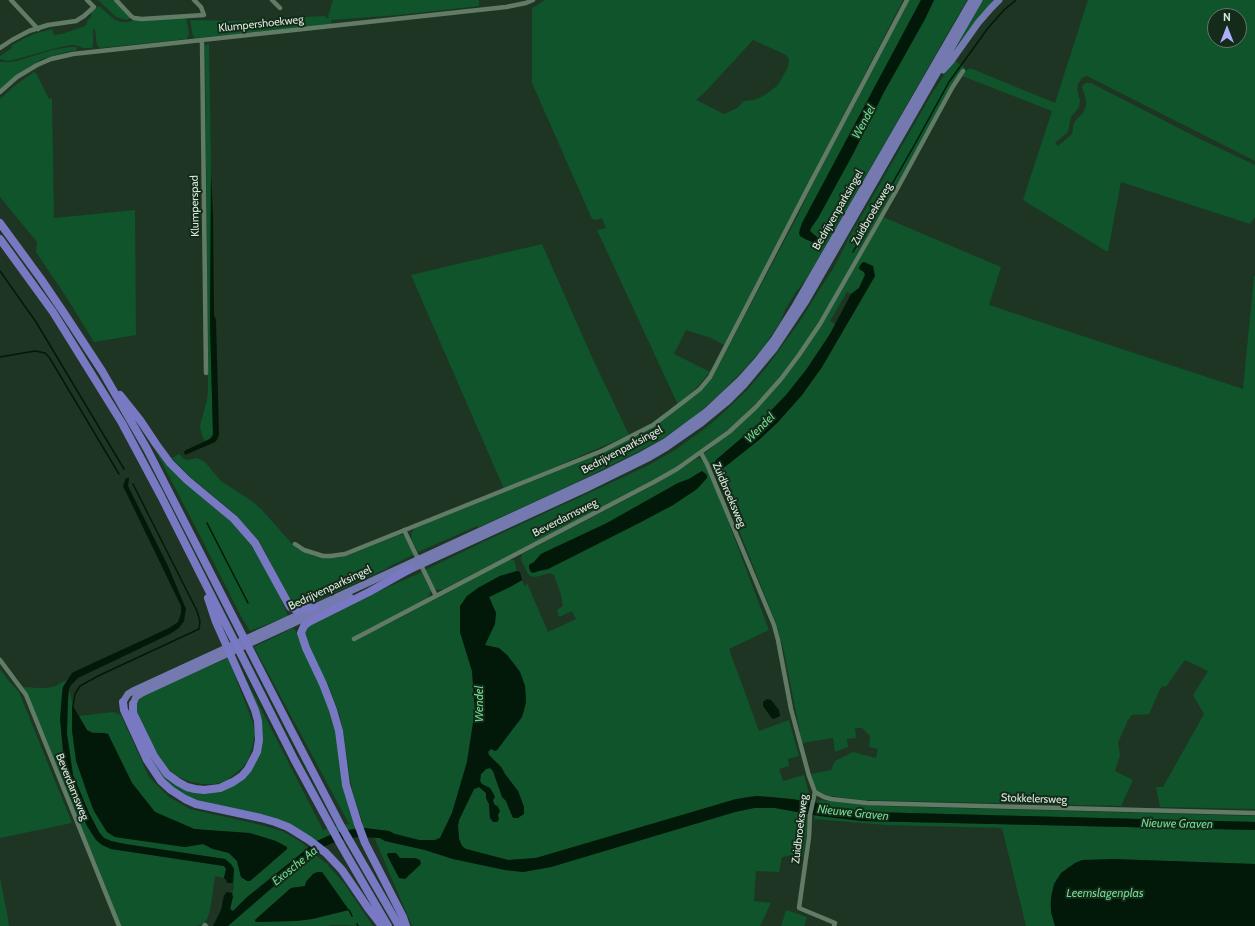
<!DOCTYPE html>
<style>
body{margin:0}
#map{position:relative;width:1255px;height:926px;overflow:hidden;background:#1e3524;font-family:Cabin,sans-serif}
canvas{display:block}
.north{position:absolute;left:1207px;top:8px;width:40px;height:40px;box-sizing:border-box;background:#142b1a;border:1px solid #647768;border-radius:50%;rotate:0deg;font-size:11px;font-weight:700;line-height:16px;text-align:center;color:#dbe9de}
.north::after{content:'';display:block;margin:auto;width:14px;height:18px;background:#acaffb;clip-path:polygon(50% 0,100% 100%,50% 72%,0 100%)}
</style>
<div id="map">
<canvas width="1255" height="926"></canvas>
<div class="north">N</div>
</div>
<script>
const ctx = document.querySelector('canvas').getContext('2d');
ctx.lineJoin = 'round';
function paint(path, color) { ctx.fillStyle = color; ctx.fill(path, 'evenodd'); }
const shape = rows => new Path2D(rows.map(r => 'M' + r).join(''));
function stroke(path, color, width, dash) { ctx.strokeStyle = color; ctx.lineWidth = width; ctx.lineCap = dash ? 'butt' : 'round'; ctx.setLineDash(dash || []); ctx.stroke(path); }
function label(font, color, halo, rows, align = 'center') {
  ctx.font = font + ' Cabin,sans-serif'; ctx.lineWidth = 4; ctx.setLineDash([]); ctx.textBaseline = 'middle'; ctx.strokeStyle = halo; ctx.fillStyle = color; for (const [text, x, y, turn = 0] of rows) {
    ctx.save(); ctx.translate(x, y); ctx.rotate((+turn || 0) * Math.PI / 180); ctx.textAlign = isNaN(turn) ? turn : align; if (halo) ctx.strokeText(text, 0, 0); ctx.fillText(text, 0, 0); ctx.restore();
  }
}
paint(shape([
 [98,0,113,0,130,18,127,20,116,17],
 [333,0,479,0,479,6,399,15,331,20,332,24,195,38,193,36,190,20,239,21,324,16,329,19,328,17],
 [545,0,903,0,880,45,724,345,711,338,686,330,674,354,710,372,698,386,678,405,597,230,606,228,602,218,597,220,592,219,532,83,532,8],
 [753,40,786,55,789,59,788,67,778,85,765,95,754,100,744,101,737,108,724,114,696,100,707,90],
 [909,0,921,0,799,230,813,232,810,231,811,228,818,218,853,154,884,92,925,19,934,0,967,0,807,278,796,292,785,310,781,321,765,345,748,365,719,395,696,415,662,439,636,453,571,485,479,527,477,526,418,552,411,539,412,532,415,528,583,461,637,436,654,426,712,378,797,217,812,185],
 [983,0,996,0,953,53],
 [1088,0,1255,0,1255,161,1087,76,1082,78,1078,84,1077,90,1080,100,1079,107,1071,117,1068,132,1055,143,1058,146,1072,134,1074,122,1083,113,1086,106,1086,100,1082,87,1085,83,1091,83,1198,138,1255,165,1255,217,1250,224,1121,182,1108,251,1106,251,1023,200,1052,111,962,76,964,72,970,68,1055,103],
 [1215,16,1239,16,1239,40,1215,40],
 [99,6,115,20,121,22,128,22,134,20,186,18,189,33,188,37,186,39,100,48,97,45,95,29,93,29,93,45,92,48,83,48,75,45,70,45,52,49,17,59,7,61,0,59,0,56,12,48,11,46,23,39,34,34,52,29,54,35,62,34,85,26,87,24,87,21,91,17,92,12],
 [209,44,211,172,210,323,213,431,212,437,205,441,202,435,200,427,201,422,207,400,208,391,205,47,206,45],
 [70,47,76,47,77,50,67,52,42,59,25,69,0,89,0,62,11,62,17,61,52,50],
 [954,60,965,68,951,88,819,323,795,359,769,391,740,419,705,449,672,471,444,589,440,590,435,589,425,570,504,532,647,466,675,450,703,430,722,414,747,390,766,368,800,321,821,287,833,269,843,250,847,241,931,95],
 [34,72,36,73,49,99,52,98,54,218,135,210,136,335,94,342,67,298,36,252,37,242,0,197,0,99,13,87],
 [883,217,1001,267,989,305,1243,389,1254,276,1255,276,1255,809,1160,807,1156,787,1163,787,1204,714,1193,695,1208,671,1185,660,1174,675,1166,687,1163,686,1160,689,1149,714,1132,715,1128,720,1118,743,1120,755,1115,771,1133,780,1121,806,862,800,823,795,817,790,814,785,811,774,831,770,835,761,853,752,876,758,878,749,869,747,870,736,862,728,855,728,856,738,847,739,848,747,835,752,833,738,802,743,784,652,777,626,723,490,704,454,741,423,782,380,801,356,819,329],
 [862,263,875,276,822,367,802,395,778,422,760,439,721,470,713,464,759,423,786,395,806,370,830,334,835,324,830,321,847,292,851,294,859,288,865,275,864,272,860,269,860,267],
 [542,244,591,355,629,435,504,489,411,275],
 [149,438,244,534,262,560,284,606,288,616,250,631,242,618,194,524],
 [179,454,184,459,187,460,197,458,205,462,221,481,252,501,261,509,295,547,310,555,323,558,338,558,346,556,399,535,403,535,406,538,415,554,388,567,388,568,305,606,299,607,294,605,289,601,270,561,259,541,236,515,188,475,172,458],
 [698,458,700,459,704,462,708,468,769,630,729,649,759,731,789,720,799,756,788,759,789,766,779,769,783,781,804,775,811,800,810,802,774,797,757,796,746,797,536,858,508,860,463,848,459,839,458,826,459,820,474,789,479,787,486,793,486,798,489,804,490,818,498,815,498,807,494,804,493,800,480,781,481,774,486,769,490,768,493,771,499,788,506,800,511,814,524,814,524,807,518,791,505,774,504,771,498,763,496,763,488,754,489,750,491,749,495,751,497,750,517,723,519,722,524,712,526,702,525,686,520,672,513,662,507,655,485,645,496,613,489,597,510,587,522,580,525,587,527,583,548,632,576,619,572,611,559,617,557,610,563,606,561,595,554,575,549,573,536,577,530,576,528,574,521,560,522,554,656,484],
 [698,473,701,484,697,489,673,505,641,522,548,569,531,572,529,568,529,565,534,562,541,554,607,523,678,483,689,479],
 [509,560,514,560,517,571,500,576,478,588,460,632,472,671,475,710,467,762,452,813,440,838,435,840,419,840,395,834,389,831,359,828,339,832,317,841,293,827,254,815,184,797,155,770,125,709,128,708,146,748,155,764,194,792,243,777,262,731,236,660,323,830,339,825,349,824,254,647,293,628,296,631,326,696,330,707,355,824,363,823,354,797,350,779,343,731,340,716,328,684,317,666,305,636,307,627,379,591,422,572,431,591,428,598,356,640,398,619],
 [228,658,253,723,255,734,253,745,248,760,242,768,226,781,215,784,203,784,191,782,176,776,166,767,156,753,135,714,135,706,140,699,144,695],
 [0,669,8,680,19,692,72,823,0,838],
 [68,679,63,687,62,694,61,731,63,750,69,783,75,799,111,849,224,866,226,869,224,878,215,876,210,911,207,919,203,924,196,926,121,926,22,687,39,688,47,688,56,686],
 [69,689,73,706,72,707,72,730,74,744,94,811,107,832,115,837,185,847,203,844,213,849,229,853,237,861,241,877,250,881,287,849,287,847,214,831,195,829,155,812,132,783,108,734,104,733,92,732,87,730,79,716,113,712,121,715,149,777,169,797,190,809,253,823,282,831,301,842,308,848,246,898,233,911,230,909,234,885,233,883,234,869,225,859,125,844,111,841,104,838,99,832,89,813,73,775,67,734,67,713],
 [818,800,880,806,1255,816,1255,822,870,812,834,808,817,803],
 [754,808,775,808,809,814,803,857,790,855,788,856,782,857,779,872,756,871,754,901,771,903,760,926,412,926,374,837,380,838,385,841,425,850,453,859,505,870,523,872,551,867,735,812],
 [815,815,863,821,1255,830,1255,864,1112,859,1068,867,1057,879,1052,892,1050,905,1055,926,1026,926,1002,828,886,825,814,819],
 [313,853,327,864,344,883,373,926,333,925,327,926,228,926,242,913],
 [322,872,332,886,348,910,312,919,296,921,256,922,255,920,291,888,305,886,306,882,313,874],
 [0,878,7,913,9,926,0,926],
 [786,910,807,917,804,926,781,926]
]), '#0f542a');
paint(shape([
 [921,0,934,0,925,19,884,92,853,154,818,218,811,228,810,231,817,237,817,239,815,242,812,242,805,239,800,236,799,233,802,223],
 [211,172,213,216,214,315,216,320,219,434,217,440,215,442,185,455,184,452,186,450,210,439,213,435,210,323],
 [864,262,873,266,875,276,822,367,802,395,778,422,760,439,721,470,716,470,713,466,713,464,717,459,759,423,786,395,806,370,830,334,851,294,859,288,865,275,864,272,859,269,859,267,862,263],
 [702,471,707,475,707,478,697,489,673,505,641,522,548,569,539,571,533,573,531,572,529,568,529,565,534,562,541,554,607,523,678,483,689,479],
 [126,478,129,478,128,486,168,566,186,609,184,621,179,628,170,634,78,678,71,685,69,689,68,699,67,734,73,775,89,813,99,832,104,838,111,841,125,844,225,859,231,864,234,869,233,883,227,883,226,880,224,878,226,869,224,866,111,849,102,845,96,840,87,826,75,799,69,783,63,750,60,719,62,694,63,687,68,679,72,673,78,670,169,628,178,622,181,613,181,606,123,486],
 [517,571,520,572,522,580,510,587,489,597,496,613,495,624,485,645,499,648,507,655,520,672,525,686,526,702,522,717,497,750,495,751,491,749,488,752,489,755,501,767,505,774,518,791,524,807,524,814,518,818,513,818,506,801,502,797,493,771,490,768,486,769,481,774,480,781,482,784,490,788,493,793,495,797,493,800,494,804,498,807,500,811,498,815,499,819,497,822,493,822,490,818,489,804,486,798,486,793,479,787,474,789,459,820,458,826,459,839,462,846,466,849,508,860,536,858,736,799,757,796,792,799,817,803,834,808,870,812,1255,822,1255,830,862,821,819,816,775,808,754,808,735,812,551,867,523,872,505,870,453,859,425,850,385,841,380,838,358,837,340,840,321,848,303,861,228,926,213,926,221,910,224,895,226,894,226,892,232,893,233,897,230,909,233,911,246,898,308,848,317,841,330,835,348,830,365,828,389,831,395,834,419,840,435,840,440,838,452,813,467,762,475,710,472,671,460,632,460,606,467,596,478,588,500,576],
 [767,699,771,700,779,710,780,716,776,718,773,719,771,717,763,706,763,702],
 [73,706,87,730,92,733,104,733,108,734,132,783,155,812,194,829,250,833,276,841,287,847,287,849,250,881,247,881,241,877,237,861,229,853,213,849,203,844,185,847,115,837,107,832,94,811,90,801,76,761,72,730,72,707],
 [388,853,396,853,400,858,415,858,420,860,421,864,405,879,399,878,387,855],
 [1112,859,1255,864,1255,926,1055,926,1051,912,1051,898,1054,884,1061,873,1075,863,1082,860],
 [317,872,322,872,332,886,349,910,312,919,296,921,256,922,255,920,291,888,305,886,306,882,313,874]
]), '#021808');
stroke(shape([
 [853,252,915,144,949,82,988,28,1004,10,1016,0],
 [0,271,36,322,124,469],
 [0,357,35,351,45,353,49,357,119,474],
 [207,523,248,603],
 [73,706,75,694,80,686,98,676,199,629,200,621,197,611,133,484],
 [349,910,352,916],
 [357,924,358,926]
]), '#021808', 1.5);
stroke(shape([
 [11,0,38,29],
 [116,0,131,16,134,18,142,19,204,15,201,7,194,0],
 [272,0,280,8],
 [202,40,206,373],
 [0,48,12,40,29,31,48,25,76,21,84,16,94,7,87,0],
 [0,92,17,77,37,65,51,59,73,54,506,7,526,3,533,0],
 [701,453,707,464,774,625,778,640,791,709,809,776,815,792,810,815,809,837,799,908,835,923,834,926],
 [295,544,304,550,323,556,331,556,345,554,604,450,653,425,682,403,700,389,710,377,810,184,907,0],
 [436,596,654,482,677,469,729,432,756,407,781,379,799,355,820,324,896,191,952,88,963,71],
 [354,639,436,596,404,530],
 [0,660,26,695,119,926],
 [815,792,824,797,831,799,867,803,1255,813],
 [204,926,205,925,206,926]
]), '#627b67', 4.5);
stroke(shape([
 [943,70,951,61,978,23,991,8,999,0],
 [407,571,585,489,650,457,667,447,700,424,728,401,744,385,774,349,806,301,979,0],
 [123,702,128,694,133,691,604,474,638,457,665,442,707,411,740,380,758,360,773,341,795,306,972,0],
 [133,704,136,697,142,693,350,597]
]), '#747ab0', 7);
stroke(shape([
 [0,223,41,279,64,313,102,371,147,449,292,732,341,826,399,926],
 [0,239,53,312,122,423,161,496,294,759,342,847,388,926],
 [120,395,140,420,156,444,170,463,187,480,234,519,255,543,290,607,297,610,315,607],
 [123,702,124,710,147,760,161,781,171,790,185,799,196,804,261,818,275,822,288,827,309,840,326,853,342,870,368,908,382,926],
 [133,704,133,713,154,756,167,774,178,782,187,787,195,789,204,790,220,788,233,782,242,776,248,769,257,752,259,740,258,721,255,710,216,622,208,598],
 [406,926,403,917,365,843,358,824,346,785,339,731,333,710,323,684,306,648,301,633,304,626,309,622,369,592,410,569]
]), '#7879c2', 8);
label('11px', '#dbe9de', '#142b1a', [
 ["Klumpershoekweg",261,24,-6],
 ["Klumperspad",195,206,-91],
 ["Bedrijvenparksingel",838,210,-60],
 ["Zuidbroeksweg",872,214,-60],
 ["Bedrijvenparksingel",622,450,-28],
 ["Zuidbroeksweg",729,495,67],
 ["Beverdamsweg",565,518,-27],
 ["Bedrijvenparksingel",330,588,-25],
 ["Beverdamsweg",72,787,68],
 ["Stokkelersweg",1034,799,2],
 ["Zuidbroeksweg",800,829,-83]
]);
label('italic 12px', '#72d890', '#142b1a', [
 ["Wendel",864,122,-62],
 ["Wendel",760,428,-45],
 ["Wendel",479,704,-90],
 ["Nieuwe Graven",853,813,6],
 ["Nieuwe Graven",1177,824,1],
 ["Exosche Aa",295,866,-39],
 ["Leemslagenplas",1105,893]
]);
</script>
